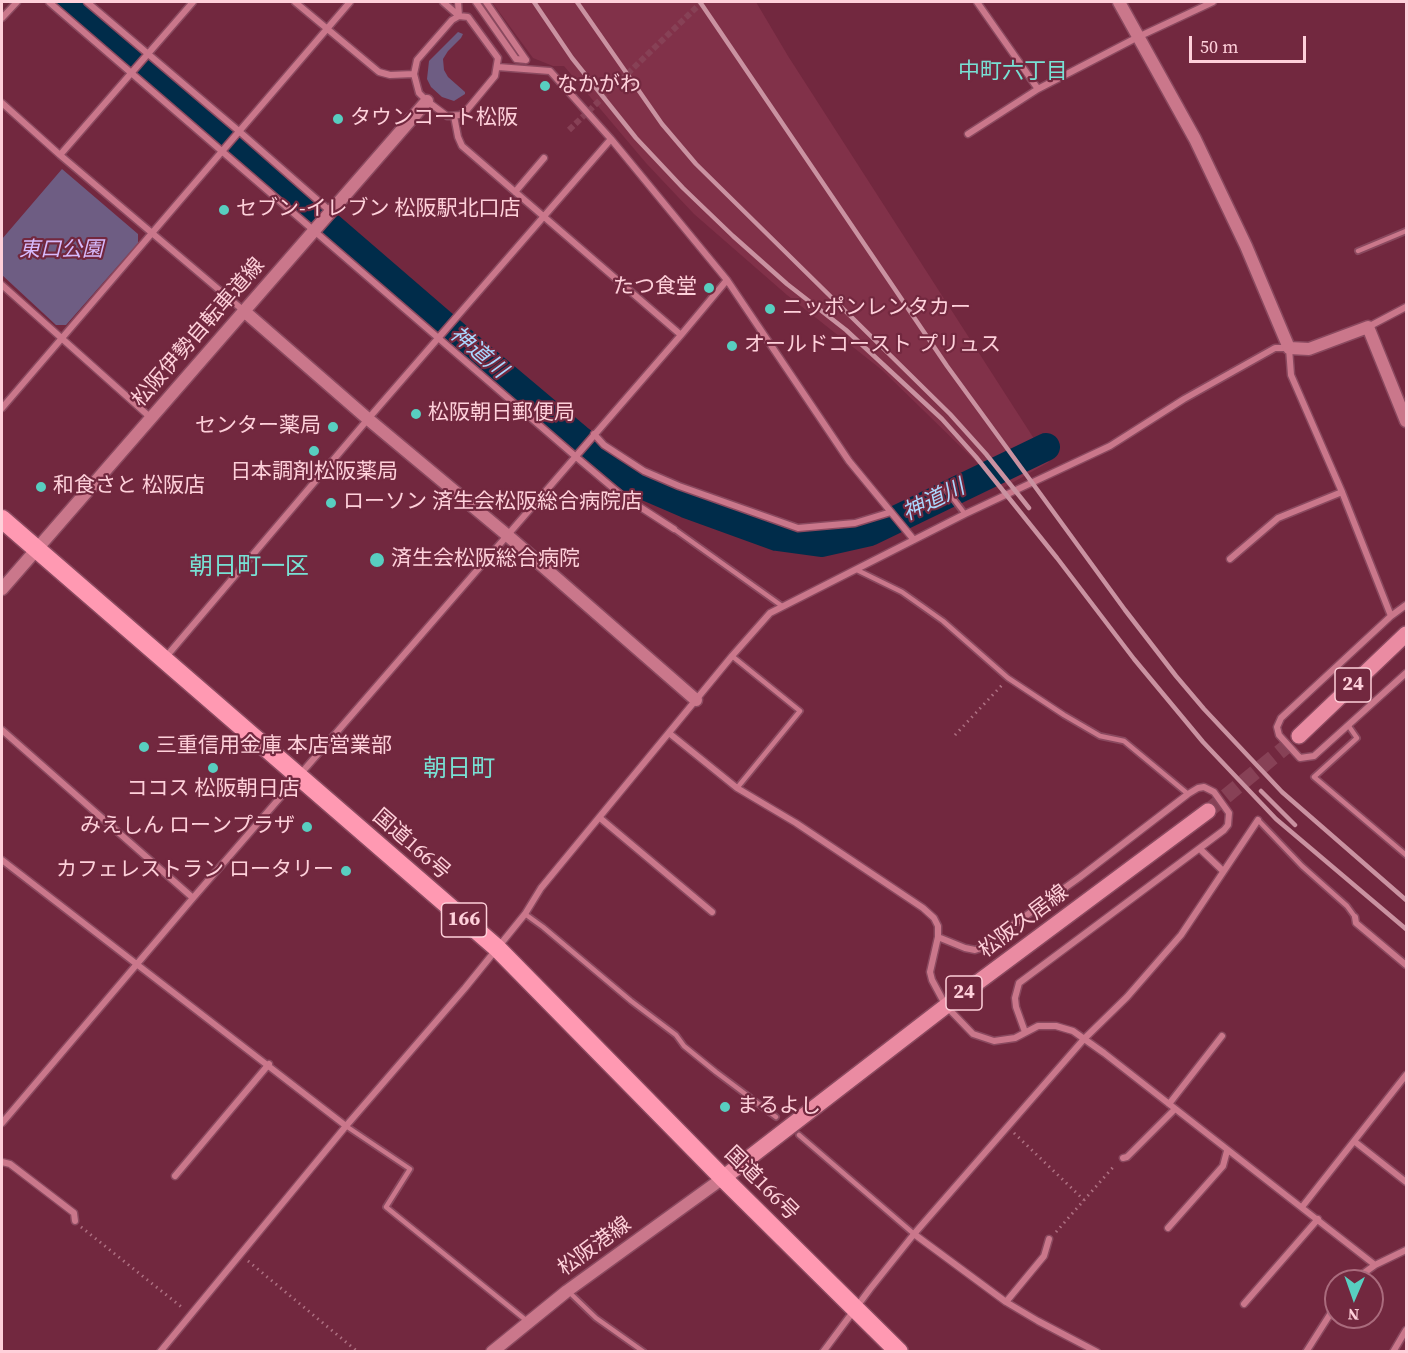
<!DOCTYPE html>
<meta charset="utf-8">
<style>
body{margin:0}
#map{position:relative;width:1408px;height:1353px;overflow:hidden;background:#72283f;font-family:"Source Serif 4",serif}
canvas{display:block}
.frame{position:absolute;inset:0;border:3px solid #fed0da;pointer-events:none}
.north{position:absolute;left:1324px;top:1269px;width:60px;height:60px;box-sizing:border-box;background:#72283f;border:2px solid #aa6b7d;border-radius:50%;rotate:182deg;font-size:16px;font-weight:700;line-height:24px;text-align:center;color:#fed0da}
.north::after{content:'';display:block;margin:auto;width:21px;height:27px;background:#58cec0;clip-path:polygon(50% 0,100% 100%,50% 72%,0 100%)}
.scale{position:absolute;left:1189px;top:36px;width:117px;height:27px;box-sizing:border-box;border:3px solid #fed0da;border-top:0;padding-left:8px;font-size:18px;line-height:21px;white-space:nowrap;color:#fed0da;-webkit-text-stroke:4px #72283f;paint-order:stroke}
</style>
<div id="map">
<canvas width="1408" height="1353"></canvas>
<div class="frame"></div>
<div class="north">N</div>
<div class="scale">50 m</div>
</div>
<script>
const ctx = document.querySelector('canvas').getContext('2d');
ctx.lineJoin = 'round';
function paint(path, color) { ctx.fillStyle = color; ctx.fill(path, 'evenodd'); }
const shape = rows => new Path2D(rows.map(r => 'M' + r).join(''));
function stroke(path, color, width, dash) { ctx.strokeStyle = color; ctx.lineWidth = width; ctx.lineCap = dash ? 'butt' : 'round'; ctx.setLineDash(dash || []); ctx.stroke(path); }
function label(font, color, halo, rows, align = 'center') {
  ctx.font = font + ' "Source Serif 4","Noto Sans JP",serif'; ctx.lineWidth = 4.5; ctx.setLineDash([]); ctx.textBaseline = 'middle'; ctx.strokeStyle = halo; ctx.fillStyle = color; for (const [text, x, y, turn = 0] of rows) {
    ctx.save(); ctx.translate(x, y); ctx.rotate((+turn || 0) * Math.PI / 180); ctx.textAlign = isNaN(turn) ? turn : align; if (halo) ctx.strokeText(text, 0, 0); ctx.fillText(text, 0, 0); ctx.restore();
  }
}
paint(shape([
 [492,2,756,2,788,56,1049,462,1003,488,882,370,787,295,694,214,646,163,564,66,553,66,533,58]
]), '#813149');
paint(shape([
 [458,32,463,34,461,38,448,51,443,59,444,70,448,77,465,92,465,94,454,101,442,97,431,87,427,79,429,61],
 [62,169,138,234,138,243,66,325,56,325,2,275,2,239]
]), '#6e5d83');
stroke(shape([
 [70,2,457,336,578,438,635,482,686,504,777,537,821,543,870,532,1046,447]
]), '#002c4a', 28);
stroke(shape([
 [569,130,702,2]
]), '#874156', 6, [6, 3]);
stroke(shape([
 [1208,811,1299,736]
]), '#874156', 15, [15, 8]);
const lane = shape([
 [1358,251,1406,231],
 [946,489,965,514],
 [674,529,782,606],
 [857,570,902,592,943,621,1008,678,1064,715,1100,736,1124,741,1188,794],
 [732,656,800,711,737,788],
 [1348,725,1357,738,1314,777,1406,855],
 [1258,820,1302,866,1347,906,1355,917],
 [525,914,543,927,631,1001,676,1035,684,1046,716,1072,776,1117],
 [346,1126,410,1169,386,1207,527,1321],
 [799,1135,914,1234],
 [569,1292,596,1318,644,1352]
]);
const street = shape([
 [49,2,575,456,620,494,674,529],
 [87,2,240,132,330,211],
 [295,2,379,72,390,75,414,74],
 [443,2,459,16,468,17,498,58,495,76,466,111,460,115,447,116,427,101,419,93,414,74,417,60,452,20,459,16],
 [458,2,459,16],
 [476,2,516,59,526,60],
 [486,2,526,60],
 [977,2,1038,89],
 [2,18,17,2],
 [498,67,550,71,611,139,727,280,849,461,914,540],
 [2,103,60,155,244,311],
 [968,134,1038,89,1138,37,1213,2],
 [60,155,193,2],
 [515,192,544,158],
 [2,285,151,418],
 [1368,327,1406,307],
 [681,335,727,280],
 [2,408,350,2],
 [594,434,604,445,644,471,679,486,798,528,855,523,891,512],
 [1230,559,1278,518,1342,492],
 [1406,605,1391,616,1281,718,1277,727,1279,735,1300,758,1314,756,1406,673],
 [165,658,368,419,611,139],
 [2,730,193,898],
 [669,733,737,788,796,823,923,908,934,918,938,926,938,937,930,972,932,980,946,1006,973,1034,994,1041,1015,1038,1038,1026,1056,1026,1073,1031,1104,1053,1375,1265],
 [600,818,712,912],
 [1200,849,1222,870],
 [2,860,346,1126],
 [1355,917,1356,923,1406,965],
 [938,937,965,948,975,950,981,948,1080,877,1188,794,1198,788,1204,787,1214,792,1229,813,1228,825,1224,830,1019,983,1015,998,1016,1007,1025,1032],
 [1169,1104,1222,1036],
 [2,1123,193,898,681,335,462,146,458,137,454,116],
 [1354,1141,1406,1182],
 [1123,1158,1127,1157,1175,1109],
 [2,1162,10,1164,74,1213,75,1221],
 [175,1176,269,1064],
 [1302,1207,1406,1075],
 [1168,1228,1223,1166,1227,1151],
 [914,1234,1006,1302,1038,1321,1097,1352],
 [1353,1281,1375,1265,1406,1250],
 [1006,1302,1044,1256,1049,1239],
 [1244,1304,1318,1219],
 [160,1352,346,1126,465,988,525,914,541,888,732,656,770,613,965,514,1110,446,1184,399,1275,348,1289,348,1291,375,1342,492,1391,616],
 [823,1352,870,1289,914,1234,1084,1039,1127,997,1181,935,1258,820],
 [1306,1352,1336,1305],
 [1393,1352,1406,1330]
]);
const secondary = shape([
 [1119,2,1195,139,1246,246,1289,348,1309,349,1368,327,1406,421],
 [244,311,368,419,507,535,696,700],
 [2,589,427,101],
 [492,1352,567,1291,723,1178]
]);
const primary = shape([
 [1299,736,1406,634],
 [723,1178,946,1006,1208,811]
]);
const highway = shape([
 [2,519,497,948,723,1178,899,1352]
]);
stroke(lane, '#8a495f', 8);
stroke(street, '#8a495f', 9);
stroke(secondary, '#8a495f', 15);
stroke(primary, '#8a495f', 18);
stroke(highway, '#8a495f', 21);
stroke(shape([
 [955,735,1003,684],
 [1014,1133,1084,1200],
 [81,1227,184,1309],
 [1056,1232,1115,1165],
 [248,1261,358,1352]
]), '#ae7082', 3, [1.5, 4.5]);
stroke(lane, '#ca778b', 4.5);
stroke(street, '#ca778b', 6);
stroke(secondary, '#ca778b', 12);
stroke(primary, '#ea8ba2', 15);
stroke(highway, '#ff99b2', 18);
stroke(shape([
 [534,2,572,58,636,138,683,188,733,236,787,284,846,330,942,419,976,457,1057,558,1134,659,1203,742,1276,819,1406,929],
 [577,2,662,124,696,164,950,414,986,454,1029,508],
 [700,2,947,366,1125,610,1176,676,1204,709,1282,792,1406,900],
 [1261,791,1295,825]
]), '#ca92a1', 4.5);
for (const [x, y, r, color] of [
 [545,86,6,"#58cec0"],
 [338,119,6,"#58cec0"],
 [224,210,6,"#58cec0"],
 [709,288,6,"#58cec0"],
 [770,309,6,"#58cec0"],
 [732,346,6,"#58cec0"],
 [416,414,6,"#58cec0"],
 [333,427,6,"#58cec0"],
 [314,451,6,"#58cec0"],
 [41,487,6,"#58cec0"],
 [331,503,6,"#58cec0"],
 [377,560,8,"#58cec0"],
 [144,747,6,"#58cec0"],
 [213,768,6,"#58cec0"],
 [307,827,6,"#58cec0"],
 [346,871,6,"#58cec0"],
 [725,1107,6,"#58cec0"]
]) { const dot = new Path2D(); dot.arc(x, y, r, 0, 2 * Math.PI); ctx.fillStyle = color; ctx.fill(dot); stroke(dot, '#72283f', 2); }
for (const [x, y, w] of [
 [1353,685,36],
 [464,920,45],
 [964,993,36]
]) { const box = new Path2D(); box.roundRect(x - w / 2, y - 17, w, 34, 4.5); ctx.fillStyle = '#72283f'; ctx.fill(box); stroke(box, '#fed0da', 1.5); }
label('bold 20px', '#fed0da', null, [
 ["24",1353,685],
 ["166",464,920],
 ["24",964,993]
]);
label('21px', '#fed0da', '#72283f', [
 ["なかがわ",557,86],
 ["タウンコート松阪",350,119],
 ["セブン-イレブン 松阪駅北口店",236,210],
 ["たつ食堂",697,288,"right"],
 ["ニッポンレンタカー",782,309],
 ["オールドコースト プリュス",744,346],
 ["松阪朝日郵便局",428,414],
 ["センター薬局",321,427,"right"],
 ["日本調剤松阪薬局",314,473,"center"],
 ["和食さと 松阪店",53,487],
 ["ローソン 済生会松阪総合病院店",343,503],
 ["済生会松阪総合病院",391,560],
 ["三重信用金庫 本店営業部",156,747],
 ["ココス 松阪朝日店",213,790,"center"],
 ["みえしん ローンプラザ",295,827,"right"],
 ["カフェレストラン ロータリー",334,871,"right"],
 ["まるよし",737,1107]
], 'left');
label('italic 21px', '#d7bafc', '#72283f', [
 ["東口公園",61,251]
]);
label('21px', '#fed0da', '#72283f', [
 ["松阪伊勢自転車道線",199,333,-49],
 ["国道166号",411,845,41],
 ["松阪久居線",1024,922,-37],
 ["国道166号",761,1184,45],
 ["松阪港線",595,1247,-36]
]);
label('22px', '#78e1d4', '#72283f', [
 ["中町六丁目",1013,72]
]);
label('italic 22px', '#aad7fe', '#72283f', [
 ["神道川",478,353,40],
 ["神道川",934,501,-26]
]);
label('24px', '#78e1d4', '#72283f', [
 ["朝日町一区",249,568],
 ["朝日町",459,770]
]);
</script>
